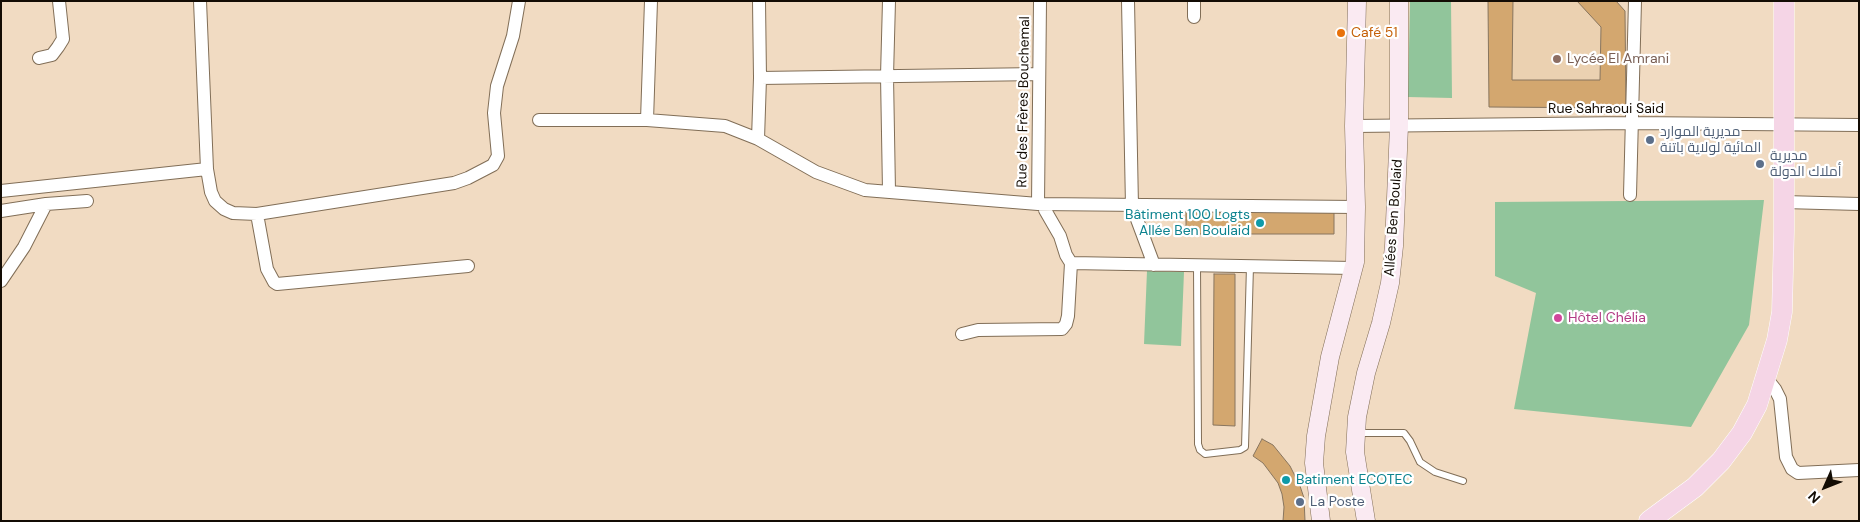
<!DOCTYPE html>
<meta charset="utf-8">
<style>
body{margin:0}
#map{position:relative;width:1860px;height:522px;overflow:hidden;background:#f1dbc2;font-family:"DM Sans",sans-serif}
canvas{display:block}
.frame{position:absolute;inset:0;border:2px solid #130c04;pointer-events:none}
.north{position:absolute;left:1800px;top:462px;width:50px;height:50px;-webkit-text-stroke:4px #fff;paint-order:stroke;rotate:226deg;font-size:14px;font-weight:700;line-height:20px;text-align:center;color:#130c04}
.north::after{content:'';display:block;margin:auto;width:18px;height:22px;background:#130c04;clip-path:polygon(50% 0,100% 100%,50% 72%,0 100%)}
</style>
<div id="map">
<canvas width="1860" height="522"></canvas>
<div class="frame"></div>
<div class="north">N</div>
</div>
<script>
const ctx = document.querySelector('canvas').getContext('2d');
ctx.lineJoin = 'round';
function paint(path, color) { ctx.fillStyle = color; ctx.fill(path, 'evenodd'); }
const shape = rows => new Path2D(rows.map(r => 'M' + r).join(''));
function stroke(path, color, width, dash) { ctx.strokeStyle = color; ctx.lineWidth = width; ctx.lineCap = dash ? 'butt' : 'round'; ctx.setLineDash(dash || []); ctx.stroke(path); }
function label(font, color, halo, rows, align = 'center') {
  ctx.font = font + ' "DM Sans",Cairo,sans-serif'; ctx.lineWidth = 4.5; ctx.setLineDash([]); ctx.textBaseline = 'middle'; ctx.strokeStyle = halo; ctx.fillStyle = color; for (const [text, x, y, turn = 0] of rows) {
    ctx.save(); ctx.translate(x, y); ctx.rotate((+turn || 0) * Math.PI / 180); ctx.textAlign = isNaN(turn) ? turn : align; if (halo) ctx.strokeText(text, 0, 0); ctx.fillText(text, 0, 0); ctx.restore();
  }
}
paint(shape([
 [1488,1,1616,1,1625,11,1626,108,1489,107]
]), '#ebd1b1');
paint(shape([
 [1410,1,1451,1,1452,98,1408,97],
 [1764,200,1749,325,1691,427,1514,409,1536,293,1495,276,1495,202],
 [1147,271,1184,272,1181,346,1144,344]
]), '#91c59b');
const building = shape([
 [1488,1,1513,1,1512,80,1600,80,1601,27,1577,1,1616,1,1625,11,1626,108,1489,107,1488,1],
 [1186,212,1334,212,1334,234,1186,234,1186,212],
 [1214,274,1235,274,1235,426,1213,425,1214,274],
 [1262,439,1273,445,1290,466,1300,486,1304,498,1305,521,1283,521,1284,507,1282,494,1278,483,1263,463,1253,456,1262,439]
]);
paint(building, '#d3a76f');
stroke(building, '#88755e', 1);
const service = shape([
 [1197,265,1198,444,1200,450,1205,454,1240,450,1245,447,1250,266],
 [1357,433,1404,433,1410,441,1420,462,1435,472,1463,481]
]);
const minor = shape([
 [200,1,207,169,211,192,215,201,224,209,233,213,257,214,454,183,468,178,493,165,498,156,494,113,497,86,513,36,519,1],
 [1128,1,1132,206,1154,265],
 [1194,17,1194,1],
 [39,58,52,55,58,47,63,39,59,1],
 [760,78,1039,74],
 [539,120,647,120,725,126,758,139,816,172,865,190,1038,204,1356,207],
 [647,120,651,1],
 [1354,126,1630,123,1859,125],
 [758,139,760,78,759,1],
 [1,191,207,169],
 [889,191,887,76,889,1],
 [1630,195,1635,1],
 [1784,202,1859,204],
 [1038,204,1040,1],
 [1045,210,1060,236,1066,255,1071,263],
 [1,211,46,204,87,201],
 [257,214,267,269,274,282,277,284,468,266],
 [1,281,24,247,46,204],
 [962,334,978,330,1062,329,1066,324,1068,316,1071,263,1353,268],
 [1767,379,1775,389,1780,399,1786,457,1792,469,1798,473,1859,470]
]);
const secondary = shape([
 [1321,521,1314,463,1316,436,1330,357,1355,262,1356,207,1354,126,1357,1],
 [1366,521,1355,452,1357,417,1366,373,1381,323,1390,283,1394,246,1399,126,1399,1]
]);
const primary = shape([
 [1649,521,1695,487,1721,461,1742,433,1757,405,1777,340,1782,312,1784,231,1784,1]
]);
stroke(service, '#816e57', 8);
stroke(minor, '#816e57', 14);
stroke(secondary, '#816e57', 19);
stroke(primary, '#fff', 21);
stroke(service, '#fff', 6);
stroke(minor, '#fff', 12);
stroke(secondary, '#faeaf2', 18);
stroke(primary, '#f5d5e6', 20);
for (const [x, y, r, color] of [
 [1341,33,5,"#e8710a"],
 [1557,59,5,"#8d6e63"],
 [1650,140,5,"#5c6f8a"],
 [1760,164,5,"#5c6f8a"],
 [1260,223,5,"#0f9aa8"],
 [1558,318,5,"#d1479c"],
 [1286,480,5,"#0f9aa8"],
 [1300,502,5,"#5c6f8a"]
]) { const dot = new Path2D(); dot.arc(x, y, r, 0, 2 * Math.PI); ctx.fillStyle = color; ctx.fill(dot); stroke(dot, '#fff', 2); }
label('14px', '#c56008', '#fff', [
 ["Café 51",1351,33]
], 'left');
label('14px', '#785e54', '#fff', [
 ["Lycée El Amrani",1567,59]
], 'left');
label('14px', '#130c04', '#fff', [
 ["Rue des Frères Bouchemal",1024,102,-89],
 ["Rue Sahraoui Said",1606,109],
 ["Allées Ben Boulaid",1394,218,-86]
]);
label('14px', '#4e5e75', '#fff', [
 ["مديرية الموارد",1660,132],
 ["المائية لولاية باتنة",1660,148],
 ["مديرية",1770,156],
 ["أملاك الدولة",1770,172],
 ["La Poste",1310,502]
], 'left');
label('14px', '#0d838f', '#fff', [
 ["Bâtiment 100 Logts",1250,215],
 ["Allée Ben Boulaid",1250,231],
 ["Batiment ECOTEC",1296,480,"left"]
], 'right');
label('14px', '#b23c85', '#fff', [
 ["Hôtel Chélia",1568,318]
], 'left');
</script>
